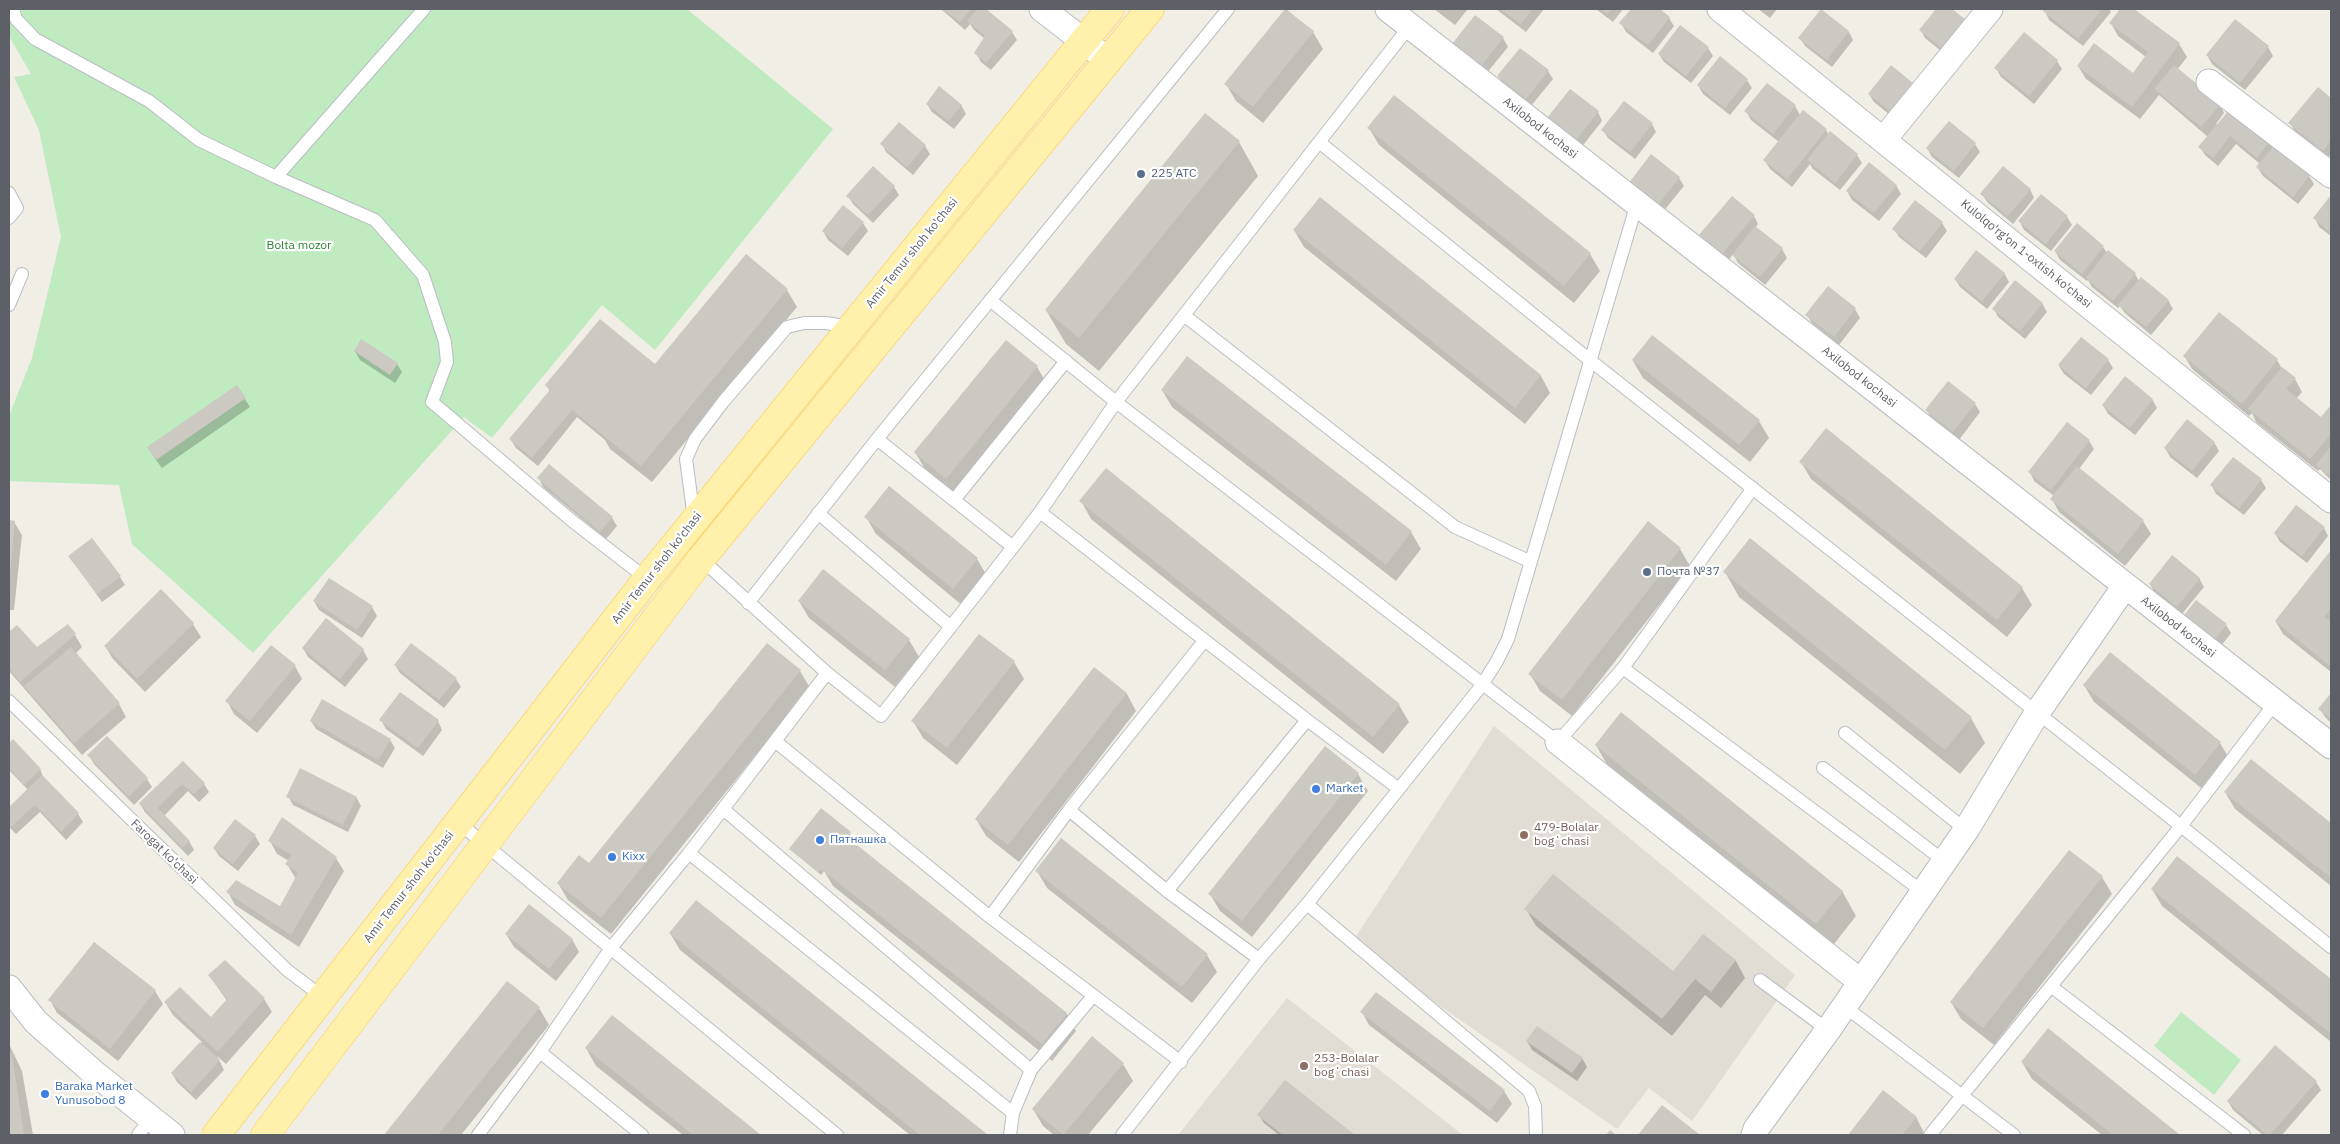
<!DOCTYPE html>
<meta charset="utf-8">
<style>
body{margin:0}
#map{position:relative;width:2340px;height:1144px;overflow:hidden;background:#f0eee5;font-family:"IBM Plex Sans",sans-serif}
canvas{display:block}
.frame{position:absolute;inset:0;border:10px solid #5d6167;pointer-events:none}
</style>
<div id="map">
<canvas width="2340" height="1144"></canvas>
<div class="frame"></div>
</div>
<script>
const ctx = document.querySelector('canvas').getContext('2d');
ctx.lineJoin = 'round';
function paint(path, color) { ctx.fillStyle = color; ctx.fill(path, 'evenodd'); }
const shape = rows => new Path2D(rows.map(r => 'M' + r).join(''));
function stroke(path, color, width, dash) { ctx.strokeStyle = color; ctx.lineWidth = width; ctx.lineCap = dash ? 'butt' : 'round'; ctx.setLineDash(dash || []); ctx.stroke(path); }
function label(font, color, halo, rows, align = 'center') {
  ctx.font = font + ' "IBM Plex Sans",sans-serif'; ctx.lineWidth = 4.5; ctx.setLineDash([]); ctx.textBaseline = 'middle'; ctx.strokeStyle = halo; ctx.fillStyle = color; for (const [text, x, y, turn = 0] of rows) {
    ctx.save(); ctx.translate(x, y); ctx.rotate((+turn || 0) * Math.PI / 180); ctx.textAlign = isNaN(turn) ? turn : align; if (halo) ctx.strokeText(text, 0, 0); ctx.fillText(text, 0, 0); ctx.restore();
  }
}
paint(shape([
 [1494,726,1795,975,1692,1121,1649,1088,1617,1129,1351,944],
 [1287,998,1463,1135,1178,1135]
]), '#e1ddd4');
paint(shape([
 [9,9,687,9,833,129,655,350,602,305,492,438,464,417,253,653,132,544,119,485,9,481,9,416,32,358,61,237,39,130,14,77,31,74,9,36],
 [2181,1012,2241,1060,2214,1095,2154,1046]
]), '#c0eac0');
paint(shape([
 [941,9,984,9,1012,32,1017,40,991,70,981,62,976,53,985,39,974,30,970,24,965,30],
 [1286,9,1313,32,1323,49,1263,123,1236,101,1226,84],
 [1434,9,1468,9,1455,25],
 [1496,9,1544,9,1526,32],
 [1596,9,1623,9,1613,22],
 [1632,9,1658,9,1669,18,1674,26,1653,53,1626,32,1621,23],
 [1758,9,1777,9,1770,18],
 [1937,9,1950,9,1969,24,1952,60,1925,38,1921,30],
 [2047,9,2109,9,2111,12,2083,46,2049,20,2045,11],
 [2122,9,2132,9,2179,44,2187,57,2177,70,2220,104,2224,113,2216,124,2269,142,2273,149,2309,176,2314,184,2298,204,2263,176,2258,168,2260,164,2236,144,2218,166,2205,155,2200,147,2208,137,2159,95,2140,119,2086,79,2078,66,2133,74,2146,57,2118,36,2111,23],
 [1821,10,1849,32,1853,40,1832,67,1805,46,1800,38],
 [2235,21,2268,47,2273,56,2245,90,2212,64,2207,55],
 [1503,38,1508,47,1486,74,1459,52],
 [1708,48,1713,56,1691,83,1664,62,1659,54],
 [2057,61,2062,69,2034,104,2001,77,1996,68],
 [1891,67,1901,124,1874,102,1869,94],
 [1548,71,1553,79,1531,106,1504,85,1499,77],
 [1747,80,1752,88,1730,115,1703,94,1698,85],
 [2318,88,2331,99,2331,154,2328,158,2295,132,2290,123],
 [927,104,961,105,966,114,954,129,932,112],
 [1795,106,1800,115,1826,130,1829,135,1857,155,1862,163,1840,190,1813,169,1810,164,1792,187,1770,169,1765,161,1779,142,1751,120,1746,111],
 [1598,112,1602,121,1581,148,1554,126],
 [899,124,925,146,930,154,913,175,886,152,882,144],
 [1652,124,1656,132,1635,159,1608,138,1603,130],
 [1369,128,1590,254,1600,271,1574,303,1379,145],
 [1239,142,1258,176,1099,371,1066,344,1046,310],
 [1975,144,1980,152,1959,178,1932,157,1927,148],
 [1679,178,1684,186,1662,213,1635,192],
 [1896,185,1901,194,1879,221,1852,200,1847,191],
 [894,187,899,195,873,223,853,204,848,196],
 [2030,189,2034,198,2013,224,1987,202,1982,194],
 [2041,195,2067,217,2072,225,2051,251,2024,230,2020,222],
 [2331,197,2331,236,2319,227,2315,218],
 [1320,198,1541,376,1550,393,1525,424,1304,247,1294,230],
 [1915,201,1942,223,1947,231,1926,258,1899,237,1894,229],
 [1754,216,1758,224,1755,228,1782,249,1787,258,1765,285,1738,263,1733,254,1727,262,1705,243,1700,235],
 [863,223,868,231,848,256,828,240,823,231],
 [2103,247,2107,253,2135,274,2139,281,2168,300,2173,309,2151,335,2125,313,2120,306,2118,308,2092,287,2088,280,2087,281,2060,260,2055,251],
 [746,256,787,290,797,307,652,482,610,449,605,440,577,417,538,466,516,448,511,440,550,392,547,385,655,366],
 [2004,273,2009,282,1987,309,1960,287,1955,279],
 [1828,288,1855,309,1860,318,1839,345,1812,323,1807,315],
 [2042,303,2047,312,2025,339,1998,317,1994,309],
 [355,351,397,364,402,372,395,383,360,360],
 [2185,357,2277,360,2282,369,2295,379,2302,392,2296,399,2321,419,2331,407,2331,480,2320,469,2318,471,2256,422,2252,413,2249,416,2192,369],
 [2108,360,2113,368,2091,395,2064,374,2059,366],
 [1633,361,1759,421,1769,438,1750,462,1643,378],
 [1037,367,1047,384,956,495,925,469,915,452],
 [1948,383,1975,404,1980,412,1959,440,1931,418,1927,410],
 [237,387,250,407,162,468,153,456],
 [1162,390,1411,532,1421,549,1396,581,1172,407],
 [2152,399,2157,408,2135,435,2108,414,2103,405],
 [1826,430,2022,588,2032,605,2007,637,1811,479,1801,462],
 [2089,441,2094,449,2079,469,2143,521,2151,534,2125,566,2059,512,2052,499,2054,496,2034,481,2030,472],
 [2214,442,2219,451,2197,478,2170,457,2165,448],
 [539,478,612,518,617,526,606,539,543,487],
 [2261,480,2266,488,2244,515,2216,494,2212,486],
 [890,487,977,559,987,576,963,606,876,534,866,517],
 [1081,501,1399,705,1409,722,1383,754,1091,519],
 [9,521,14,522,22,535,14,610,9,610],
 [2324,528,2328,536,2307,563,2280,542,2275,533],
 [1680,549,1690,566,1572,716,1540,691,1530,674],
 [2331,552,2331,672,2283,634,2276,622],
 [75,564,120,577,125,585,102,602],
 [1725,572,1971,718,1985,743,1960,774,1739,597],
 [2199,578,2204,587,2182,614,2155,593,2150,584],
 [161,591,193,624,201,637,145,692,113,659,105,646],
 [314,601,372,607,377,616,362,638,319,610],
 [799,601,909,640,919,657,895,687,809,618],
 [2184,618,2226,625,2231,633,2218,650],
 [326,620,363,650,368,659,345,687,308,657,303,648],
 [17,627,37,649,75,635,82,647,75,654,119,704,126,717,82,755,9,671,9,634],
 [768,645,800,671,810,688,611,934,568,900,558,883,589,864],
 [1014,662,1024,679,957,765,923,738,913,721],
 [395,665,456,679,461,687,444,708,400,673],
 [295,666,302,679,257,733,234,714,227,701],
 [1094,669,1127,694,1136,711,1019,862,986,836,976,819],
 [2084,685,2220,743,2230,760,2205,791,2094,702],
 [2331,695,2331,723,2325,717,2320,709],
 [381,720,438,721,442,730,423,756,386,729],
 [311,721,390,740,395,748,383,768,316,729],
 [107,738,147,779,152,787,134,805,94,764,89,755],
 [13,741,40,769,44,779,78,814,83,822,66,840,40,812,16,834,9,827,9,809,28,790,9,770,9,745],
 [1596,745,1842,891,1856,916,1831,948,1610,770],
 [2251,760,2331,825,2331,886,2235,809,2225,792],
 [183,762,204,784,209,792,199,802,188,791,164,816,189,841,194,850,188,856,145,812,140,804],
 [1358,774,1368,791,1252,937,1220,911,1210,894],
 [288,796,356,797,361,806,348,832,293,805],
 [850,833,852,836,849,840,1067,1014,1076,1031,1052,1061,833,886,824,871,821,875,790,849],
 [255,836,260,844,238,871,219,856,214,848],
 [270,841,336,858,344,871,299,947,235,905,228,892,280,907,296,879,287,864,289,861,277,854],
 [2177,857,2331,981,2331,1042,2162,906,2152,889],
 [1037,871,1207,955,1217,972,1192,1003,1047,888],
 [2102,877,2112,894,1994,1045,1961,1019,1951,1002],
 [696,902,986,1135,910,1135,680,950,670,933],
 [1526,909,1674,973,1703,936,1736,961,1745,978,1721,1008,1705,995,1672,1036,1536,926],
 [506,934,572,939,579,952,556,981,514,947],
 [95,943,155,991,163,1004,118,1061,57,1013,50,1000],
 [225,962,264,999,272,1012,226,1064,217,1056,224,1070,196,1100,177,1082,172,1073,202,1042,173,1015,165,1002,211,1019,227,1001,209,975],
 [508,982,539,1008,549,1025,461,1135,386,1135],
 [1376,993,1504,1091,1512,1104,1497,1123,1369,1025,1362,1012],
 [612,1017,759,1135,683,1135,596,1066,586,1048],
 [2048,1030,2178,1135,2102,1135,2032,1079,2022,1062],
 [1527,1041,1582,1058,1587,1067,1577,1081,1532,1050],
 [9,1044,22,1071,33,1135,9,1135],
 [1123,1064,1133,1081,1088,1135,1054,1135,1043,1126,1033,1109],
 [1286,1081,1353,1135,1279,1135,1264,1123,1259,1115],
 [2316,1082,2321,1090,2282,1135,2263,1135,2233,1110,2228,1101],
 [1883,1092,1916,1117,1925,1135,1849,1135],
 [1662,1107,1698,1135,1640,1135]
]), '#0003');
paint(shape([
 [942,9,971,9,960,22],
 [978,9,986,9,1013,31,986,63,974,53,985,36,967,21],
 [1285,9,1314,31,1253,107,1224,84],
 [1500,9,1533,9,1521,24],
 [1600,9,1612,9,1607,14],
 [1631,9,1660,9,1670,17,1648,45,1619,23],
 [1821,9,1849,31,1827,60,1798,38],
 [1936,9,1952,9,1970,23,1947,52,1919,30],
 [2045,9,2102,9,2078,39,2043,11],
 [2120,9,2134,9,2180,43,2132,107,2077,66,2094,43,2133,73,2148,52,2109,23],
 [1475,15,1504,37,1481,66,1452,44],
 [2235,19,2269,46,2240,83,2206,55],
 [1680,25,1709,47,1686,76,1658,54],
 [2024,32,2058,60,2029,96,1994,68],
 [1520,48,1549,70,1526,99,1497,76],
 [1720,56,1748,79,1725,108,1697,85],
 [1891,65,1919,88,1896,116,1868,94],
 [2174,65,2221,104,2201,127,2154,89],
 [1767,83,1796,105,1773,134,1744,111],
 [939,86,962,105,949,121,926,104],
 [2318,87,2331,98,2331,140,2323,151,2288,123],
 [1570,89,1599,111,1576,140,1547,118],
 [1394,95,1591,253,1564,286,1367,128],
 [1624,101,1653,123,1630,152,1601,130],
 [2230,109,2270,141,2257,158,2230,136,2213,158,2198,147],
 [1803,110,1827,129,1787,179,1763,160],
 [1205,113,1240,141,1079,338,1045,310],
 [1949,121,1976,143,1954,171,1926,148],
 [899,122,926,145,907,167,880,144],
 [1830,131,1858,154,1835,183,1807,160],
 [2274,146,2310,175,2293,197,2256,167],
 [1651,154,1680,177,1657,206,1629,183],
 [1869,162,1897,185,1874,213,1846,191],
 [873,166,895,186,868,215,846,196],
 [2003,166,2031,189,2008,216,1980,194],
 [2041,194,2068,216,2046,244,2018,221],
 [2331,195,2331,233,2313,218],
 [1732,196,1755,215,1722,254,1699,235],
 [1320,197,1541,375,1515,408,1293,230],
 [1915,200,1943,222,1920,251,1892,229],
 [843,205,864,222,842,248,822,231],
 [2077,223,2104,246,2082,274,2054,251],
 [1755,226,1783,248,1760,277,1732,255],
 [1976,250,2005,273,1982,301,1954,279],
 [2108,250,2136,273,2113,301,2086,278],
 [746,254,788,289,641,466,572,410,532,458,509,439,550,390,545,385,600,319,655,364],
 [2141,277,2169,300,2146,327,2118,305],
 [2015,280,2043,303,2020,331,1992,309],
 [1828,286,1856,308,1834,337,1805,315],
 [2219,312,2278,359,2242,404,2183,356],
 [1652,335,1760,420,1739,445,1632,360],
 [2081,337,2109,359,2086,388,2058,365],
 [361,339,398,363,390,375,354,351],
 [1006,340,1038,366,946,479,914,452],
 [1187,356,1412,531,1386,565,1161,390],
 [2282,367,2296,378,2286,389,2321,417,2331,405,2331,434,2310,459,2248,409],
 [2125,376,2153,399,2130,428,2102,405],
 [1948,381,1976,403,1953,432,1925,410],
 [237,385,246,398,156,460,147,447],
 [2187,419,2215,442,2192,471,2164,448],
 [2067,422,2090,440,2051,490,2028,472],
 [1826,428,2023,587,1997,620,1799,462],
 [2331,446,2331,477,2316,465],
 [2233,457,2262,479,2239,508,2210,485],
 [549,464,613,517,600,532,537,478],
 [2077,466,2144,520,2118,554,2050,499],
 [1106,468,1400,704,1373,737,1079,501],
 [889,486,978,558,953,589,864,517],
 [2296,505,2325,527,2302,556,2274,533],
 [9,520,15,521,10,573,9,573],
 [1648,521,1681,548,1562,700,1528,674],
 [92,538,121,576,97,594,68,556],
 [1750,538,1972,717,1945,750,1723,572],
 [2331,550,2331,608,2324,617,2331,622,2331,667,2275,621],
 [2172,555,2200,578,2177,607,2149,584],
 [823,569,910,639,885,670,798,601],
 [329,578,373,606,357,630,313,601],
 [161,589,194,623,137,679,104,646],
 [2196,600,2227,624,2213,642,2182,618],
 [326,618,364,649,340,679,302,648],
 [68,624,76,634,20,682,9,668,9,632,17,625,37,647],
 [979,634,1015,661,947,748,911,721],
 [411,643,457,678,439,700,394,665],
 [767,643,801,670,601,918,557,883,579,855,589,863],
 [271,645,296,665,250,721,225,701],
 [71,647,120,703,74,743,24,686],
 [2110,652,2221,742,2195,775,2083,685],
 [1094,667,1127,693,1008,845,975,819],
 [400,692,439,720,418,748,379,720],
 [2331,693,2331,719,2318,709],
 [322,699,391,739,378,760,310,721],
 [1621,712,1843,891,1816,924,1595,745],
 [107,736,148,778,129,797,87,755],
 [13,739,41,769,24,785,9,768,9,743],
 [1325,746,1359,773,1242,921,1208,894],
 [2251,759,2331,823,2331,878,2224,792],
 [183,761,205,783,194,794,182,784,158,808,190,841,182,848,139,803],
 [300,768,357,797,343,825,286,797],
 [42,775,79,813,61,832,35,805,11,827,9,825,9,807],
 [821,808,851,832,847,837,1067,1013,1042,1044,821,869,818,872,789,849],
 [282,817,337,857,291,935,226,892,236,880,280,906,298,873,285,864,292,855,268,841],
 [235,819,256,835,233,864,213,848],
 [1061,838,1208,954,1182,987,1035,871],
 [2069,850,2103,876,1983,1028,1950,1002],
 [2177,856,2331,979,2331,1034,2151,889],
 [1553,874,1673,971,1703,934,1736,960,1711,992,1695,979,1662,1019,1524,909],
 [696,900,988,1135,920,1135,669,933],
 [529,904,573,939,549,969,505,934],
 [94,942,156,990,110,1049,48,1000],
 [225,960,265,998,218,1052,164,1002,180,987,211,1017,227,999,208,975],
 [507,981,540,1007,438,1135,384,1135],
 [1376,992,1505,1090,1490,1111,1360,1012],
 [612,1015,761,1135,693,1135,585,1048],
 [1537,1026,1583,1058,1572,1073,1526,1041],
 [2048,1028,2180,1135,2113,1135,2021,1062],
 [1092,1036,1124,1063,1063,1135,1032,1109],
 [200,1042,220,1060,191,1092,171,1073],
 [2275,1045,2317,1081,2270,1135,2267,1135,2227,1101],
 [9,1049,13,1062,24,1135,9,1135],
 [1285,1080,1355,1135,1283,1135,1257,1115],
 [1883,1090,1917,1117,1902,1135,1848,1135],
 [1662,1105,1700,1135,1638,1135],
 [1610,1130,1616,1135,1606,1135]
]), '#ccc8c2');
const service = shape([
 [13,9,16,19,35,39,149,101,199,140,276,177,375,220,423,275,445,342,447,362,432,402,571,520,647,579],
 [1319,142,1591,361,2181,826,2331,947],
 [276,177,424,9],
 [9,193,17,208,9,218],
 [990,300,1116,402,1558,742,1623,668,1753,488],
 [9,305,22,274],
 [1185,316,1455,527,1529,561],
 [877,439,1013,547,1040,512],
 [954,500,1066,361],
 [818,513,951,627],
 [694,518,686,459,695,439,723,402,787,327,804,323,826,323,851,327],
 [701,559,827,673,723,809,1031,1070],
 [748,603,877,439,1228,9],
 [1623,668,1923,892],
 [827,673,881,716,1013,547],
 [9,701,287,970,324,998],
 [1307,720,1399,789],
 [1845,733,1966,830],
 [775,741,990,917,1181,1062],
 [1823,768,1944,861],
 [1069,810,1167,891],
 [459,823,837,1135],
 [689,853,723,809],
 [1307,904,1529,1091,1535,1106,1536,1135],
 [990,917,1069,810,1204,641],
 [1259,959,1167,891,1307,720,1040,512,1116,402,1409,27],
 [1760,980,1828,1030],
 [2052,987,2244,1135],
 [1844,1006,2014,1135],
 [540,1052,611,948,689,853,1013,1113],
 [138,1135,151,1118],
 [478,1135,540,1052,642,1135],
 [1010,1135,1013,1113,1031,1070,1093,996],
 [1122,1135,1259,959,1307,904,1482,685,1497,661,1508,639,1637,203],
 [1930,1135,2181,826,2275,703]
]);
const minor = shape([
 [1042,9,1108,60],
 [1388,9,2331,746],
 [1720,9,2331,500],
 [2209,82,2331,175],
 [1884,139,1990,9],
 [1558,742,1861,982],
 [9,988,36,1022,93,1072,172,1135],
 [1754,1135,1756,1129,1828,1030,1966,830,2037,713,2125,586]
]);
const primary = shape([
 [216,1135,647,579,1110,9],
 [265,1135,701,559,1150,9]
]);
stroke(service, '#babdc2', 14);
stroke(minor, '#babdc2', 27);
stroke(primary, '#fecd51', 29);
stroke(service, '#fff', 12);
stroke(minor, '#fff', 25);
stroke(primary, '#fff1ab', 28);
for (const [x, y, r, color] of [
 [1141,174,5,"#5c6f8a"],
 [1647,572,5,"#5c6f8a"],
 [1316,789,5,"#3f7fe0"],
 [1524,835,5,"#8d6e63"],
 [820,840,5,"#3f7fe0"],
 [612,857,5,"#3f7fe0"],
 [1304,1066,5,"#8d6e63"],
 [45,1094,5,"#3f7fe0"]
]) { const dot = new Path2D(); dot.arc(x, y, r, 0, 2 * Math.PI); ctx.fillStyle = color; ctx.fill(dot); stroke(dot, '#fff', 2); }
label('12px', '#5d6167', '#fff', [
 ["Axilobod kochasi",1540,128,38],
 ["Amir Temur shoh ko'chasi",912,253,-51],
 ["Kulolqo'rg'on 1-oxtish ko'chasi",2026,254,39],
 ["Axilobod kochasi",1859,377,38],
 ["Amir Temur shoh ko'chasi",657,568,-52],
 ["Axilobod kochasi",2178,627,38],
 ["Farogat ko'chasi",164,852,44],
 ["Amir Temur shoh ko'chasi",409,887,-52]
]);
label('12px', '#4e5e75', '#fff', [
 ["225 АТС",1151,174],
 ["Почта №37",1657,572]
], 'left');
label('12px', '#2d8531', '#fff', [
 ["Bolta mozor",299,246]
]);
label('12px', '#366cbe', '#fff', [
 ["Market",1326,789],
 ["Пятнашка",830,840],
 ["Kixx",622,857],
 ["Baraka Market",55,1087],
 ["Yunusobod 8",55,1101]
], 'left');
label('12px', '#785e54', '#fff', [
 ["479-Bolalar",1534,828],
 ["bogʻchasi",1534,842],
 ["253-Bolalar",1314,1059],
 ["bogʻchasi",1314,1073]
], 'left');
</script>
